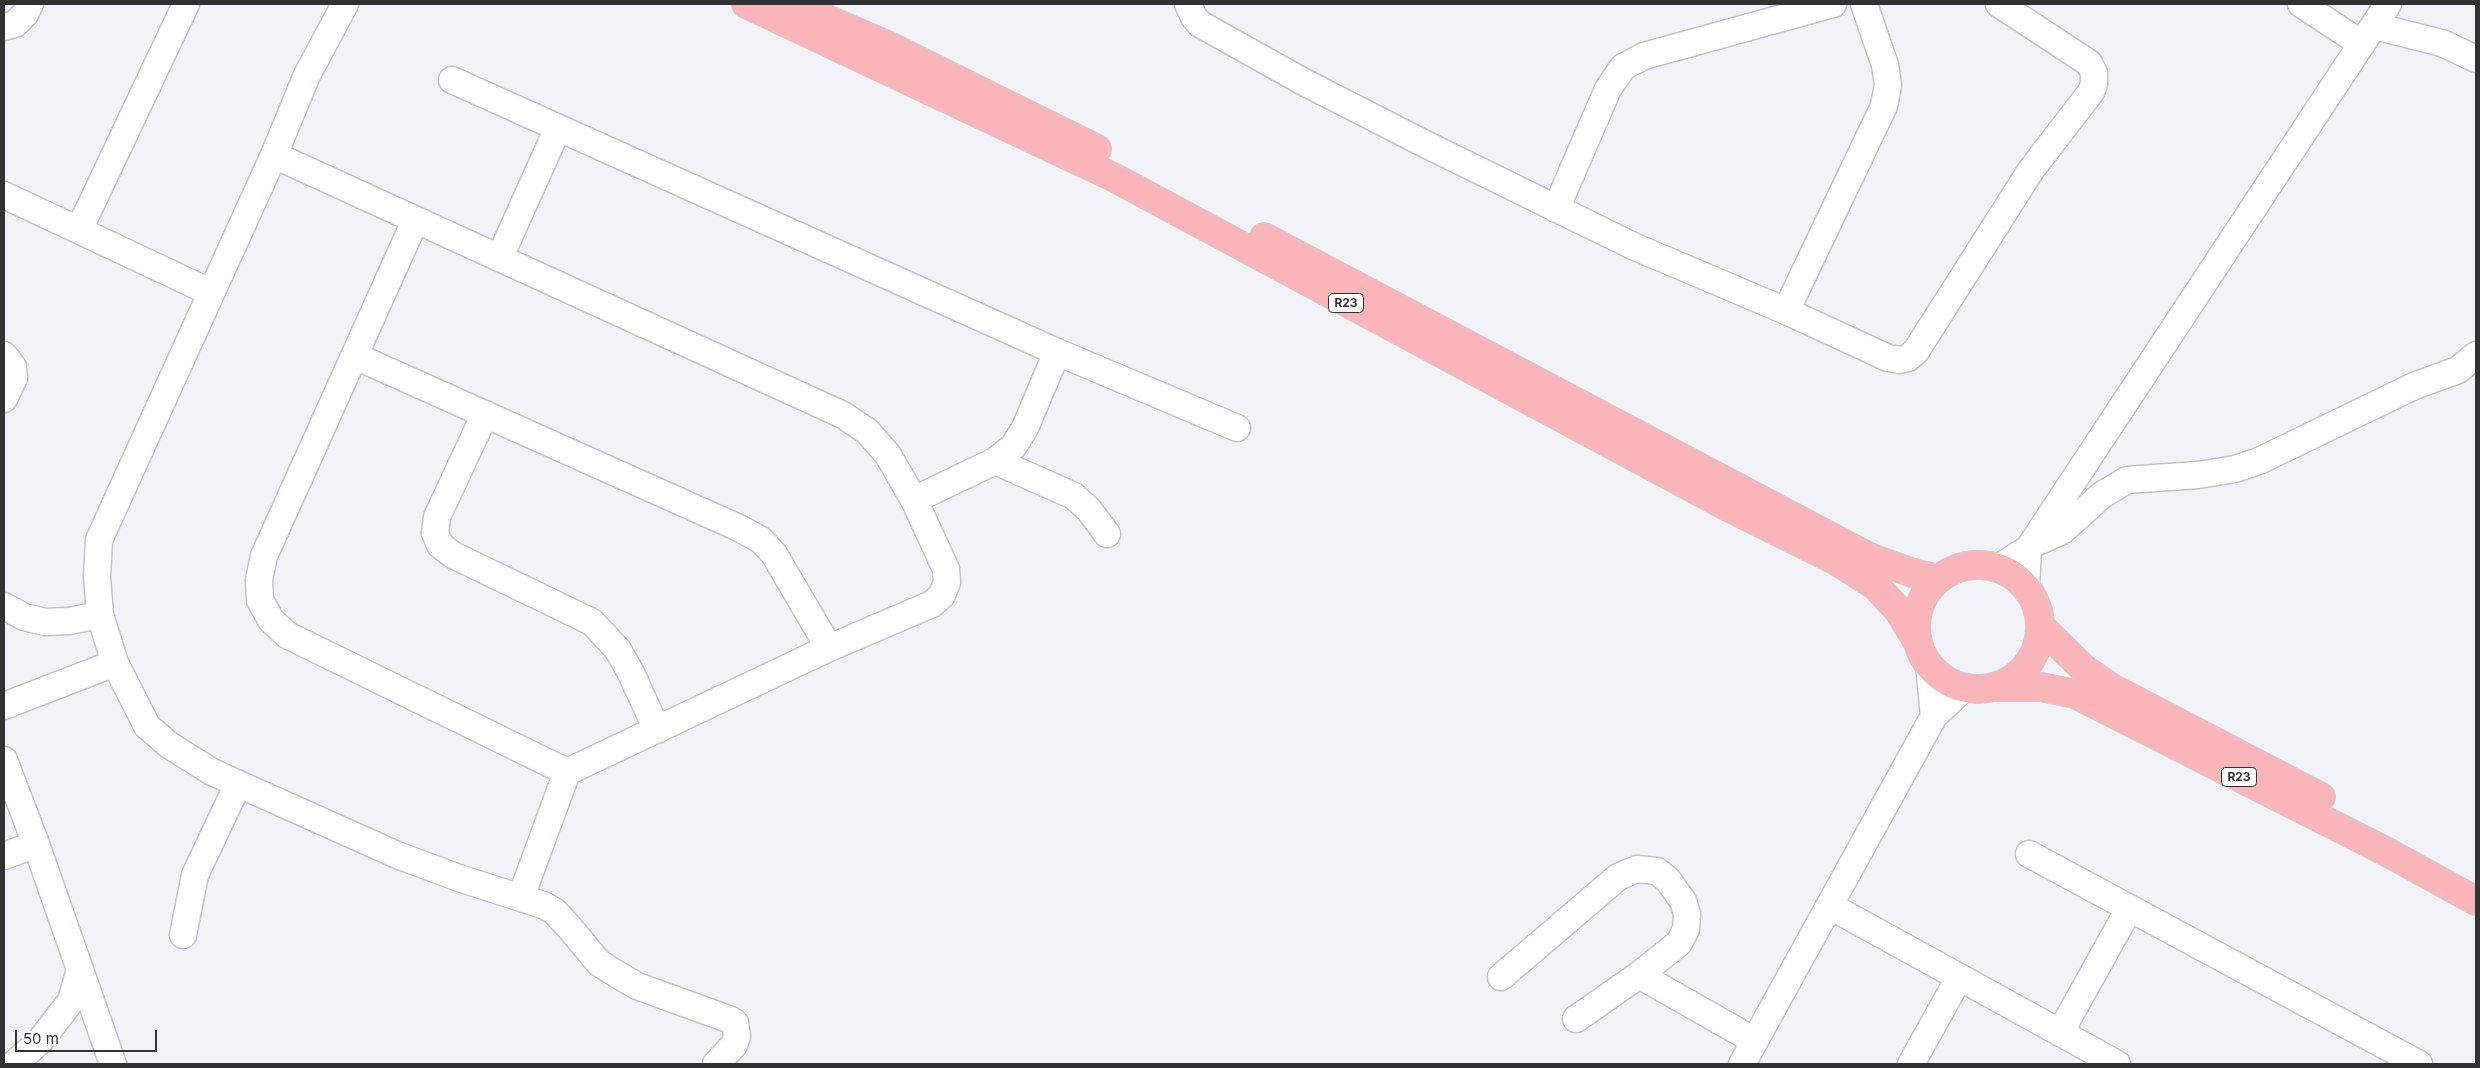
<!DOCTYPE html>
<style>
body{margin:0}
#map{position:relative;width:2480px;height:1068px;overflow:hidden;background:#f1f3f8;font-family:Inter,sans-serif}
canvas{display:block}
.frame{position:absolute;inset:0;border:5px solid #313233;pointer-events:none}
.scale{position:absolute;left:15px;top:1030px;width:142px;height:22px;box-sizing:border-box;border:2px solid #313233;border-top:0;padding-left:6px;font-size:15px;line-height:18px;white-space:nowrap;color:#313233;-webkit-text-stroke:4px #fff;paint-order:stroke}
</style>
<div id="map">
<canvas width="2480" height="1068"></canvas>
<div class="frame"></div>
<div class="scale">50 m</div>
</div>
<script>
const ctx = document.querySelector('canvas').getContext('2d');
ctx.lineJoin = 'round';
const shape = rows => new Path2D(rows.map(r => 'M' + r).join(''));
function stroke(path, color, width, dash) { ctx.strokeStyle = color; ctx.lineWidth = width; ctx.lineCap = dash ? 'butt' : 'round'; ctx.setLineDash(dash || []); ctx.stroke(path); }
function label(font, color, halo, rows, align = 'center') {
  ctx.font = font + ' Inter,sans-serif'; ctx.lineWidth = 4; ctx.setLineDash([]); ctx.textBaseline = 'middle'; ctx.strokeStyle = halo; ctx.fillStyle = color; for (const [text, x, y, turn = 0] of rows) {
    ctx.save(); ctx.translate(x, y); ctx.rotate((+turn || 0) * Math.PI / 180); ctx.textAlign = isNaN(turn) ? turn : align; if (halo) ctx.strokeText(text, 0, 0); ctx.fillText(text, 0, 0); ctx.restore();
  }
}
const minor = shape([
 [345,4,307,75,274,155,99,540,97,577,100,615,115,663,147,726,169,745,212,772,397,855,459,878,543,905,554,911,569,927,599,963,615,973,637,986,731,1020,735,1023,737,1036,734,1045,716,1064],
 [1188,4,1194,17,1200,24,1302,81,1425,144,1633,246,1786,311,1888,358,1900,360,1908,358,1916,351,2031,170,2091,92,2094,84,2094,73,2089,63,1999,4],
 [2301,4,2362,44],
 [2374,26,2442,43,2476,59],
 [4,27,15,24,25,14,30,4],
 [452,80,1057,352,1237,428],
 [274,155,843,415,867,431,888,455,914,500,946,569,947,582,942,595,932,604,829,648,567,772,521,897],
 [4,195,210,292],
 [1556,209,1608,89,1623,67,1644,56,1833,4],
 [415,221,264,556,259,580,260,600,271,620,287,635,567,772],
 [79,230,186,4],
 [500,257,558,128],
 [1786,311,1884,106,1888,85,1885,65,1864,4],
 [4,355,13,367,14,378,4,399],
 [355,356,739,528,761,540,774,554,829,648],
 [485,414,437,517,435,533,440,545,453,555,592,622,618,650,631,673,657,730],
 [995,461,1074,496,1089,510,1107,534],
 [914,500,995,461,1013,447,1025,428,1057,352],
 [2031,545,2062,531,2102,495,2127,480,2198,475,2235,469,2259,461,2414,386,2458,370,2476,355],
 [1998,568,2028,549,2031,545,2388,4],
 [2026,587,2028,549],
 [4,606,24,617,45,622,69,621,100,615],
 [1929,666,1934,716],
 [4,706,115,663],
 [4,760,36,844,113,1064],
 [2029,854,2419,1064],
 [4,856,36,844],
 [1830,906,2117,1064],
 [183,935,195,875,238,784],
 [1639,975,1755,1041],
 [1501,977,1618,877,1637,869,1657,871,1668,880,1683,901,1687,914,1686,929,1679,943,1639,975,1576,1019],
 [2060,1033,2129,909],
 [14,1064,40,1041,71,1001,80,969],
 [1742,1064,1934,716,1965,687],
 [1911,1064,1959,978]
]);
const major = shape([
 [746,4,1115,178,1728,507,1835,560,1876,586,1899,611,1917,641],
 [792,4,887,45,1097,149],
 [1264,237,1871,558,1916,574,1938,579],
 '1916 627a62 62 0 1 1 124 0a62 62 0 1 1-124 0Z',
 [2040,626,2083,668,2112,688,2321,797],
 [1993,687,2041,687,2075,694,2387,852,2476,901]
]);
stroke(minor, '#c2c4c8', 29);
stroke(major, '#cecece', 30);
stroke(minor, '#fff', 26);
stroke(major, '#f9b5b9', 28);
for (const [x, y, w] of [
 [1346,303,35],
 [2239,777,35]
]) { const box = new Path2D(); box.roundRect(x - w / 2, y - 9.5, w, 19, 4); ctx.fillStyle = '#fff'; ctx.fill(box); stroke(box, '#313233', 1); }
label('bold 12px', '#313233', null, [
 ["R23",1346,303],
 ["R23",2239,777]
]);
</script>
